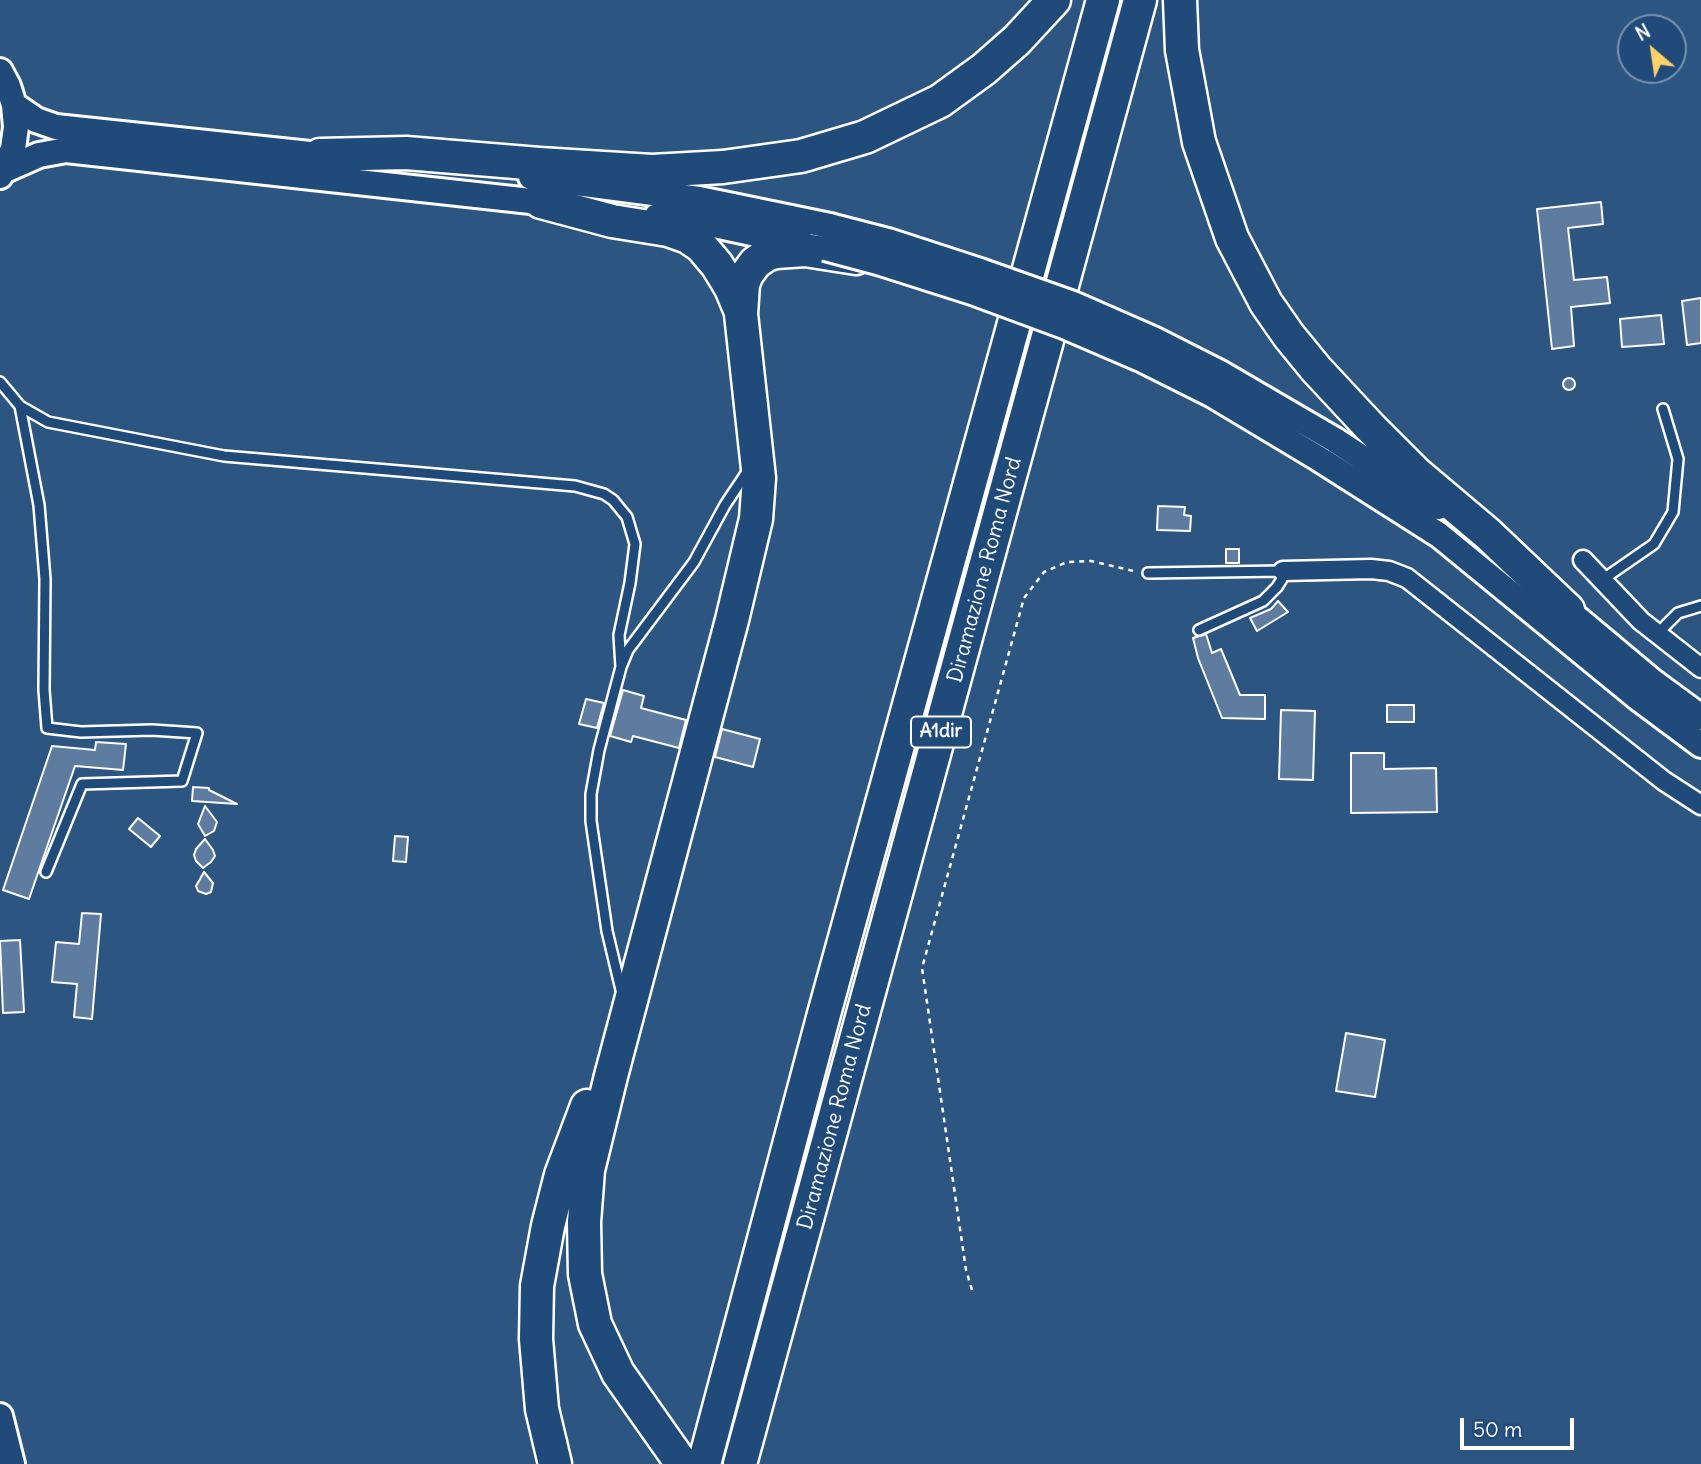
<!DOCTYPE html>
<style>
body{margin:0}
#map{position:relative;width:1701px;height:1464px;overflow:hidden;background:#2c5582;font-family:Delius,sans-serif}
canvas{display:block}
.north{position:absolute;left:1617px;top:14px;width:70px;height:70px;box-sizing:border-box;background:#1f4a7a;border:2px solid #7992af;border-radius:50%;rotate:331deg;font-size:19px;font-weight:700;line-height:28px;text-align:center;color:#fff}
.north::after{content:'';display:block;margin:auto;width:24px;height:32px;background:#ffd166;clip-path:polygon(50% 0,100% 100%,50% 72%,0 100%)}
.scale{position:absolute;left:1460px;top:1418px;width:114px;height:32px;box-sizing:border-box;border:4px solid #fff;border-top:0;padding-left:9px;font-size:21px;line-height:24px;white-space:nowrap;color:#fff;-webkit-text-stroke:5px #1f4a7a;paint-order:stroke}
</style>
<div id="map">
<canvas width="1701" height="1464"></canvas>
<div class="north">N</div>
<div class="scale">50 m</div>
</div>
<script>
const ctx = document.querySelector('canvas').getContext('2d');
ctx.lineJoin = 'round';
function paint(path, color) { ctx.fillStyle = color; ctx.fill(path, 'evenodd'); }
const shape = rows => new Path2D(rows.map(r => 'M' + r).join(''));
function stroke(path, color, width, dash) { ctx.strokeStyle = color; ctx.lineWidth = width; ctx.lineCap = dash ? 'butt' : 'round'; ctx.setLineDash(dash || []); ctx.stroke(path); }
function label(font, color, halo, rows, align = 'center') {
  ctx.font = font + ' Delius,sans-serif'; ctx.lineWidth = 6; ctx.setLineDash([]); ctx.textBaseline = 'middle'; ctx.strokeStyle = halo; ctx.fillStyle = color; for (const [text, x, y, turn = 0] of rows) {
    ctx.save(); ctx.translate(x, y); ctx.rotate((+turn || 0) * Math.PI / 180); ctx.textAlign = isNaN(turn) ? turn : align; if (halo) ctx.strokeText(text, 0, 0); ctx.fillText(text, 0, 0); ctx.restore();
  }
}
const building = shape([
 [1601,202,1603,224,1568,228,1574,280,1607,277,1610,303,1571,307,1574,346,1552,349,1537,209,1601,202],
 [1701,298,1701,343,1687,345,1682,301,1701,298],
 [1661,315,1664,344,1622,347,1620,319,1661,315],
 '1563 384a6 6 0 1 1 12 0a6 6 0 1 1-12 0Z',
 [1158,506,1185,507,1184,515,1191,516,1190,531,1157,530,1158,506],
 [1226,549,1239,549,1239,563,1226,563,1226,549],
 [1278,601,1288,612,1257,631,1250,618,1271,609,1278,601],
 [1206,634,1212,653,1221,649,1240,695,1265,695,1265,719,1222,718,1198,658,1193,638,1206,634],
 [623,690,644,696,641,708,686,720,679,748,633,736,631,742,610,736,623,690],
 [586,699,604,703,597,728,579,724,586,699],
 [1387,705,1414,705,1414,722,1387,722,1387,705],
 [1281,710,1315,711,1313,780,1279,779,1281,710],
 [722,729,760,739,753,767,715,757,722,729],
 [96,742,126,744,123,770,75,766,29,899,3,890,52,746,95,750,96,742],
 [1351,753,1384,753,1384,769,1436,768,1437,812,1351,813,1351,753],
 [193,787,209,788,209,790,237,804,192,801,193,787],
 [205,806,217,822,214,831,205,836,198,824,205,806],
 [138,818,160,836,151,847,129,829,138,818],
 [395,836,408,837,406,862,393,861,395,836],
 [205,839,213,850,215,856,211,862,203,868,196,861,194,855,196,849,205,839],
 [204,872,213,883,211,892,206,894,198,891,196,886,204,872],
 [82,913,101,914,92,1019,74,1017,77,984,52,982,56,942,79,944,82,913],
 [20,940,24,1012,3,1013,0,941,20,940],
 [1346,1033,1385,1040,1375,1097,1336,1091,1346,1033]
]);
paint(building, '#5e7c9f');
stroke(building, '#fff', 2);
const service = shape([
 [0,382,20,406,48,422,224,456,575,486,604,494,613,500,627,517,635,544,630,583,619,635,621,667],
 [20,406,39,505,45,579,44,690,47,728,81,732,152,730,197,733,182,781,82,784,46,872],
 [1148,573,1283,571,1282,579,1277,587,1263,601,1199,630],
 [1602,580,1654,544,1673,512,1678,459,1663,409],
 [1657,634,1678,613,1701,606],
 [622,994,607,931,591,821,591,794,599,750,621,667,628,650,694,562,725,505,749,469]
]);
const minor = shape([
 [1583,560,1641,621,1701,668],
 [1283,571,1371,569,1389,571,1407,578,1664,781,1701,805]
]);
const secondary = shape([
 [0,71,8,86,14,105,16,127,13,149,0,176],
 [14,105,36,120,56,127,338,157],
 [5,170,39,155,66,150,558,204],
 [531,177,699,199,830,226],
 [657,216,719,226,803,244],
 [1335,440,1438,507],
 [1321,460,1439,535,1638,698,1701,745],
 [1554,599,1652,681,1701,717],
 [0,1416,12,1464]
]);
const motorway = shape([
 [1180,0,1182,50,1199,142,1232,238,1266,303,1289,336,1316,369,1370,427,1417,474,1488,534,1568,610],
 [320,155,406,153,539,164,652,171,723,167,801,156,865,137,940,101,984,69,1017,40,1054,0],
 [541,202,612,221,668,230,688,237,701,246,717,265,731,288,741,312],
 [555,1464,542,1409,536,1339,537,1286,548,1226,561,1175,587,1106],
 [682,1464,618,1373,595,1324,585,1274,584,1222,588,1170,611,1076,732,620,756,519,759,478,741,314,743,284,747,274,755,263,766,255,776,252,805,250,856,258],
 [704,1464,824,1014,1103,0],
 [740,1464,1140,0]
]);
stroke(service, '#fff', 14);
stroke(minor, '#fff', 23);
stroke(secondary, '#fff', 30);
stroke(motorway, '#fff', 37);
stroke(shape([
 [972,1290,966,1270,922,968,1024,598,1044,572,1067,562,1091,561,1138,572]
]), '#fff', 2.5, [5, 5]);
stroke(service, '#1f4a7a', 9);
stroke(minor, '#1f4a7a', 18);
stroke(secondary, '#1f4a7a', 24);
stroke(motorway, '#1f4a7a', 32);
const secondaryBridge = shape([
 [830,226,888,241,980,271,1073,304,1153,339,1222,374,1335,440],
 [825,248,881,263,972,292,1064,326,1143,360,1211,394,1321,460]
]);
stroke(secondaryBridge, '#fff', 30, []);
stroke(secondaryBridge, '#1f4a7a', 24);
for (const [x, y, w] of [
 [941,732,60]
]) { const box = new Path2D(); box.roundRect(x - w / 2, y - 15.5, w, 31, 5); ctx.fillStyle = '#1f4a7a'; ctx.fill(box); stroke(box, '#fff', 2); }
label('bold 19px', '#fff', null, [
 ["A1dir",941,732]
]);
label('21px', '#fff', '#1f4a7a', [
 ["Diramazione Roma Nord",985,570,-75],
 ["Diramazione Roma Nord",835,1117,-75]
]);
</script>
